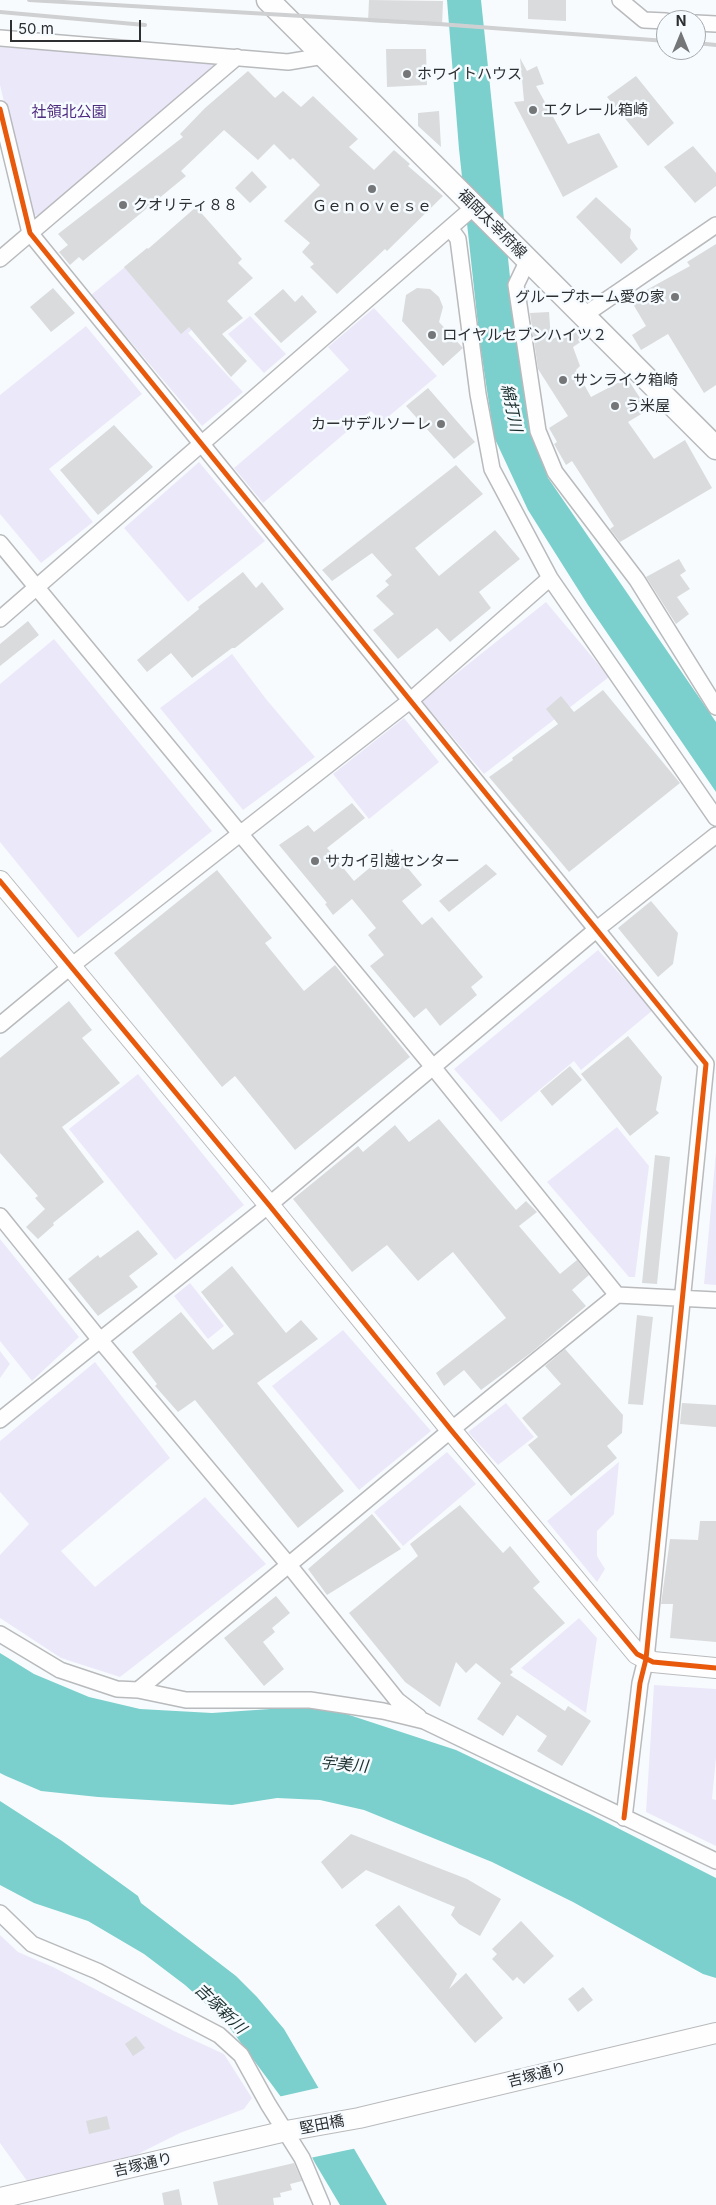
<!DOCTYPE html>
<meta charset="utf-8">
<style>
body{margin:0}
#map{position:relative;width:716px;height:2205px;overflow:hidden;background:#f8fbfd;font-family:Inter,sans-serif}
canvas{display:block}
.north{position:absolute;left:656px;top:10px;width:50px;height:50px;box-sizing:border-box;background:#f6fbff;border:1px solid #a6a9ad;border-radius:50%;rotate:0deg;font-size:14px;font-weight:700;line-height:20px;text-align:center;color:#2d2f31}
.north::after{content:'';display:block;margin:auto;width:18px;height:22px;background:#747678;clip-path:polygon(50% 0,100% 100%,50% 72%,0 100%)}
.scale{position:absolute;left:10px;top:20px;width:131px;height:22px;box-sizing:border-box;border:2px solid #2d2f31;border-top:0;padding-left:6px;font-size:15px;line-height:18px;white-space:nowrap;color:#2d2f31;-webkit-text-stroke:4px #f6fbff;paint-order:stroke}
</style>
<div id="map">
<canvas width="716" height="2205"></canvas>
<div class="north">N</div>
<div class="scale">50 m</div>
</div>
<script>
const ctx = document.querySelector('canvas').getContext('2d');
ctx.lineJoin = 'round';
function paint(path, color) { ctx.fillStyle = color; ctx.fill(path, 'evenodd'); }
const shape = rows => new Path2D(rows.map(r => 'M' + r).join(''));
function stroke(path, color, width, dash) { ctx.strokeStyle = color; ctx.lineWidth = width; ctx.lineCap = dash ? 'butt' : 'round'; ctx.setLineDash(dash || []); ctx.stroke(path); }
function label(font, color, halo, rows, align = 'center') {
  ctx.font = font + ' Inter,"Noto Sans JP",sans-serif'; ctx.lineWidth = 5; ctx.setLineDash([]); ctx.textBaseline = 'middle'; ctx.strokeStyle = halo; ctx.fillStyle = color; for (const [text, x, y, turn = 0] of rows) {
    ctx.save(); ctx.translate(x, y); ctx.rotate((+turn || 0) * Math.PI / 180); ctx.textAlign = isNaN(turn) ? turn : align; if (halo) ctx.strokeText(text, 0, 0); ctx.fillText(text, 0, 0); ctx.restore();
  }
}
paint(shape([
 [0,47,219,61,219,66,40,215,31,216,0,85],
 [148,248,208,316,188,333,243,392,202,426,91,295],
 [374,308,437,376,382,422,371,411,263,503,234,468,349,370,328,347],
 [250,316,286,354,264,373,228,334],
 [86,326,142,394,49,469,93,522,41,563,0,514,0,395],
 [199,462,265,541,188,602,124,528],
 [546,602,609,677,484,774,422,701],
 [54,639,212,831,78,938,0,842,0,684],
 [232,654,266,699,315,757,243,810,160,708],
 [404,718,439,762,369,819,333,774],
 [598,950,653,1010,581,1070,574,1061,501,1122,454,1069],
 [138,1074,244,1205,175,1260,69,1129],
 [617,1127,649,1166,635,1277,629,1277,547,1182],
 [716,1152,716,1285,704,1284],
 [0,1239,79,1337,32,1381,0,1341],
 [190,1283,224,1326,208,1339,174,1296],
 [343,1330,431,1431,359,1490,272,1386],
 [0,1351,10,1364,0,1378],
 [95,1362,170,1458,61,1551,95,1587,205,1497,266,1564,120,1677,61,1658,0,1618,0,1555,29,1524,0,1492,0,1441],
 [506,1403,534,1437,498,1465,468,1432],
 [447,1452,476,1484,403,1546,374,1512],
 [619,1462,614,1514,597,1531,597,1556,605,1569,597,1582,547,1521],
 [579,1618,597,1638,586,1713,521,1668],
 [654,1685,716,1689,716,1758,712,1799,716,1800,716,1846,646,1812],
 [0,1935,18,1952,53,1967,174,2031,224,2054,252,2098,244,2109,180,2133,132,2157,57,2176,27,2181,0,2143]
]), '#ebe8fa');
paint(shape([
 [447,0,481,0,517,344,531,432,548,478,716,722,716,792,588,605,528,510,494,437,480,344,459,149],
 [0,1653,34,1674,89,1697,140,1709,212,1713,299,1707,334,1710,456,1750,590,1814,716,1878,716,1978,703,1974,573,1902,492,1862,364,1810,320,1800,277,1798,232,1805,98,1797,41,1791,6,1776,0,1773],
 [0,1801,62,1841,138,1896,141,1903,236,1976,257,1997,284,2029,387,2205,340,2205,315,2163,281,2097,224,2020,185,1985,144,1954,88,1921,34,1903,0,1885]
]), '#7bd0cd');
paint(shape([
 [322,2087,357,2148,310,2158,278,2097]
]), '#f8fbfd');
paint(shape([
 [369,0,443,1,442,26,368,22],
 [528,0,566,0,566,21,528,19],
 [386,49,426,49,427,85,387,87],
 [520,58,527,71,537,66,544,84,536,86,568,144,599,133,618,167,563,197,514,102,524,101],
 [248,71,275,98,283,91,301,107,313,96,358,139,349,147,374,170,394,150,410,164,408,166,443,196,387,251,385,249,337,294,310,267,314,264,302,252,310,243,284,221,320,185,293,158,290,160,274,144,258,160,224,130,181,171,186,176,83,261,79,257,70,265,59,252,68,245,58,234,183,137,180,134,205,108],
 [636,76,674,123,648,146,607,97],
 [439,111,441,147,418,126,418,113],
 [693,146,716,173,716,186,695,203,664,167],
 [252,171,267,187,250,203,235,188],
 [596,197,631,229,630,238,638,249,621,264,576,217],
 [196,207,242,259,238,263,253,278,227,301,243,318,222,334,247,361,231,377,189,327,181,334,124,267,147,248,148,249],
 [716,244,716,385,704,393,668,334,641,350,632,335,646,326,630,299,690,266,687,262],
 [53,288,75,313,51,332,30,307],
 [417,288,430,289,439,297,443,307,439,322,463,348,443,366,402,321,406,295],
 [283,289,295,302,302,295,317,312,281,343,254,314],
 [549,312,551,340,573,328,582,341,573,347,580,366,576,370,591,397,627,378,648,410,628,422,654,459,685,440,712,488,620,542,610,529,614,526,572,461,566,465,554,444,557,442,549,428,568,416,538,369,530,313],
 [428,388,475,442,454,459,406,406],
 [114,425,153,467,98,515,60,470],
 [456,465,483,494,415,548,439,576,495,530,520,559,479,592,491,608,450,642,437,628,398,659,373,630,394,614,376,596,389,585,385,581,392,575,372,553,332,581,322,570],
 [679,559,686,571,680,575,690,589,677,597,689,614,676,624,646,577],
 [243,572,256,588,262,582,284,609,235,648,232,648,192,678,171,653,147,672,137,660,199,609,198,607],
 [28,621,39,635,0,666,0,644],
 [603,690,680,783,569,872,489,777,513,760,512,758,558,724,546,709,561,696,574,712],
 [352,803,365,818,327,848,354,881,392,849,422,885,402,901,422,925,432,917,483,977,471,987,477,995,440,1026,426,1008,414,1018,370,966,384,955,368,935,376,928,352,899,333,915,325,904,327,903,279,845,308,825,314,832],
 [486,864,497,874,449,912,439,901],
 [217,870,272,938,265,943,304,991,335,965,410,1057,295,1150,235,1076,222,1087,114,953],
 [651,901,678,933,673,964,658,977,618,928],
 [69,1001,92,1030,82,1038,120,1083,62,1127,104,1182,53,1223,54,1225,38,1239,26,1227,45,1209,35,1198,38,1196,0,1153,0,1058],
 [628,1036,662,1077,656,1110,659,1113,630,1136,581,1074],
 [570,1066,582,1080,552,1106,540,1091],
 [439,1119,516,1210,526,1201,537,1212,519,1226,560,1274,577,1260,589,1275,572,1290,586,1306,532,1352,481,1390,464,1370,444,1386,436,1373,506,1318,453,1252,418,1281,387,1245,352,1272,293,1199,358,1146,363,1152,395,1125,409,1142],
 [655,1155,670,1157,657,1284,642,1283],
 [138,1230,158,1254,129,1276,138,1287,98,1316,68,1279,98,1255,100,1258],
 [232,1266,286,1333,301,1320,318,1339,257,1383,344,1491,298,1528,195,1400,178,1412,155,1386,157,1384,132,1352,181,1312,213,1350,234,1334,201,1292],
 [637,1315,653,1317,643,1405,628,1404],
 [565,1349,623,1415,622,1433,607,1446,617,1458,571,1496,528,1445,538,1437,522,1418,561,1384,545,1366],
 [682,1403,716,1405,716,1427,680,1424],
 [460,1505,503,1553,510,1546,540,1582,533,1588,565,1623,510,1669,513,1672,510,1675,565,1711,568,1706,591,1721,562,1766,537,1751,547,1736,517,1715,503,1736,477,1719,501,1683,476,1663,466,1673,456,1662,440,1707,405,1682,349,1613,418,1556,410,1544],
 [372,1514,401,1549,327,1595,308,1569],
 [700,1521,716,1521,716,1642,670,1638,673,1604,661,1604,670,1539,698,1540],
 [276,1596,290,1613,272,1628,275,1632,263,1642,284,1669,264,1686,224,1638],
 [351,1834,467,1879,501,1899,480,1936,459,1924,451,1915,455,1907,366,1870,342,1889,321,1862],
 [399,1905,457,1974,449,1989,466,1973,503,2018,475,2043,375,1925],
 [521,1921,554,1956,524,1984,517,1977,513,1981,492,1959,497,1954,492,1949],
 [583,1987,593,2000,578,2012,568,1999],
 [136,2036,145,2048,133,2056,125,2044],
 [107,2116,110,2129,89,2134,86,2121],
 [294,2163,302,2181,290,2184,292,2190,280,2193,281,2197,273,2198,274,2205,218,2205,213,2182],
 [179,2189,182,2205,164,2205,162,2193]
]), '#d9dbdd');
const street = shape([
 [620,0,644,20,666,21],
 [696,23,716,24],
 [0,38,288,62,324,56],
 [0,109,30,233,706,1064,646,1659,640,1683,624,1818],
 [450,228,458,239,478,394,492,469,550,578,716,818],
 [0,259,237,57],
 [528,260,516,285,538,431,555,472,637,580,716,707],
 [583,316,716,225],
 [0,543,433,1067,617,1295,716,1300],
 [0,619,475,206],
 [0,1025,70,967,411,700,550,578],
 [0,1216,100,1340,288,1564,397,1700,419,1717],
 [0,1420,269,1205,597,929,716,835],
 [0,1634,60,1670,117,1689,138,1690,186,1700,310,1700,383,1711,424,1721,716,1861],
 [138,1690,451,1430,617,1295],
 [0,1913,32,1944,97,1971,219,2035,241,2055,268,2104,302,2158,322,2205]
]);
const secondary = shape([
 [0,881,269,1205,451,1430,637,1654,653,1662,716,1668],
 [0,2198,286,2131,359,2118,716,2033]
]);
const primary = shape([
 [268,0,716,448]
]);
stroke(street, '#b8babc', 18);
stroke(secondary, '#b8babc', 22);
stroke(primary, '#b8babc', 25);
stroke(street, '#fefeff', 15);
stroke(secondary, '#fefeff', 20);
stroke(primary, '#fefeff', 22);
stroke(shape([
 [29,0,439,24,666,41],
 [0,12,145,25],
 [696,43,716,45]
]), '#cfd0d1', 4);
stroke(shape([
 [0,109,30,233,706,1064,646,1659,640,1683,624,1818],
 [0,881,269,1205,451,1430,637,1654,653,1662,716,1668]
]), '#e8590c', 5);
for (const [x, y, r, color] of [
 [407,74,5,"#747678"],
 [533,110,5,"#747678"],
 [372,189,5,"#747678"],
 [123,205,5,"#747678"],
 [675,297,5,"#747678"],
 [432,335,5,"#747678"],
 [563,380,5,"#747678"],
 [615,406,5,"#747678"],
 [441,424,5,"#747678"],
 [315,861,5,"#747678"]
]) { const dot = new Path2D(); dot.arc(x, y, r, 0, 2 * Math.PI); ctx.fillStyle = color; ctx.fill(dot); stroke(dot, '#f6fbff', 2); }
label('15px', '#2d2f31', '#f6fbff', [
 ["ホワイトハウス",417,74],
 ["エクレール箱崎",543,110],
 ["クオリティ８８",133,205],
 ["Ｇｅｎｏｖｅｓｅ",372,206,"center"],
 ["グループホーム愛の家",665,297,"right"],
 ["ロイヤルセブンハイツ２",442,335],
 ["サンライク箱崎",573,380],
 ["う米屋",625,406],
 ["カーサデルソーレ",431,424,"right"],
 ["サカイ引越センター",325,861]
], 'left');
label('15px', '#4d2b7e', '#f6fbff', [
 ["社領北公園",69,112]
]);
label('15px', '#2d2f31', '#f6fbff', [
 ["福岡太宰府線",492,224,45],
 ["吉塚通り",537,2075,-14],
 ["堅田橋",322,2125,-11],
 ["吉塚通り",143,2165,-13]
]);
label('italic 16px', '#192e2d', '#f6fbff', [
 ["綿打川",511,408,78],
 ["宇美川",344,1765,5],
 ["吉塚新川",220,2009,44]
]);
</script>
